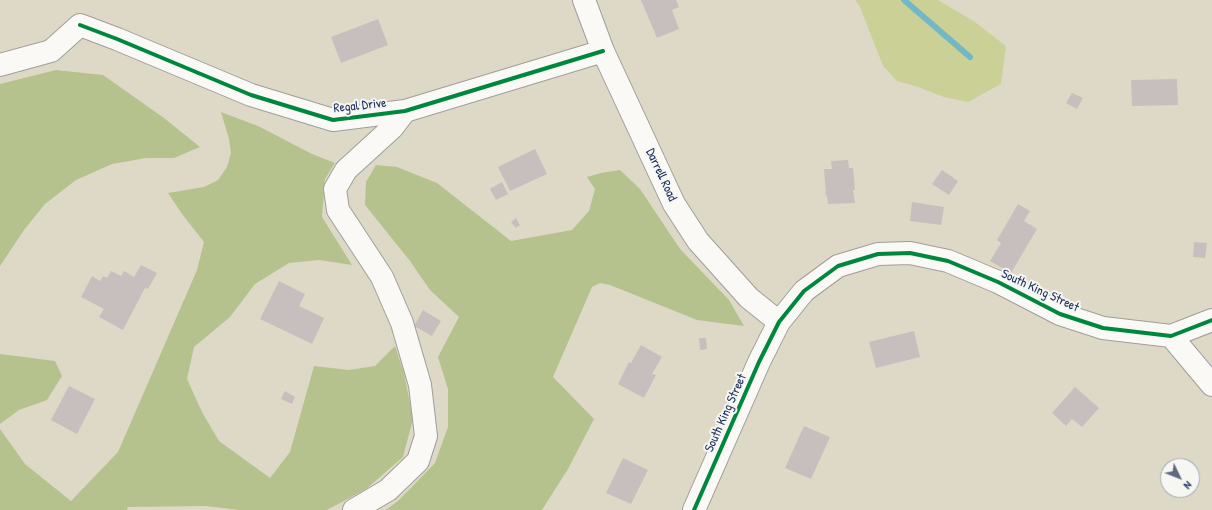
<!DOCTYPE html>
<style>
body{margin:0}
#map{position:relative;width:1212px;height:510px;overflow:hidden;background:#ded9c6;font-family:"Patrick Hand",sans-serif}
canvas{display:block}
.north{position:absolute;left:1160px;top:458px;width:40px;height:40px;box-sizing:border-box;background:#f6f6f2;border:1px solid #9ea6b7;border-radius:50%;rotate:133deg;font-size:11px;font-weight:700;line-height:16px;text-align:center;color:#1b2f5e}
.north::after{content:'';display:block;margin:auto;width:14px;height:18px;background:#5f6a82;clip-path:polygon(50% 0,100% 100%,50% 72%,0 100%)}
</style>
<div id="map">
<canvas width="1212" height="510"></canvas>
<div class="north">N</div>
</div>
<script>
const ctx = document.querySelector('canvas').getContext('2d');
ctx.lineJoin = 'round';
function paint(path, color) { ctx.fillStyle = color; ctx.fill(path, 'evenodd'); }
const shape = rows => new Path2D(rows.map(r => 'M' + r).join(''));
function stroke(path, color, width, dash) { ctx.strokeStyle = color; ctx.lineWidth = width; ctx.lineCap = dash ? 'butt' : 'round'; ctx.setLineDash(dash || []); ctx.stroke(path); }
function label(font, color, halo, rows, align = 'center') {
  ctx.font = font + ' "Patrick Hand",sans-serif'; ctx.lineWidth = 4; ctx.setLineDash([]); ctx.textBaseline = 'middle'; ctx.strokeStyle = halo; ctx.fillStyle = color; for (const [text, x, y, turn = 0] of rows) {
    ctx.save(); ctx.translate(x, y); ctx.rotate((+turn || 0) * Math.PI / 180); ctx.textAlign = isNaN(turn) ? turn : align; if (halo) ctx.strokeText(text, 0, 0); ctx.fillText(text, 0, 0); ctx.restore();
  }
}
paint(shape([
 [855,0,938,0,975,22,1006,46,1001,84,968,102,944,97,918,87,897,81,883,66,860,7]
]), '#cbd196');
paint(shape([
 [56,70,103,75,164,118,200,147,174,158,146,158,112,164,76,180,45,204,24,230,0,266,0,84],
 [221,112,258,126,312,154,335,163,325,179,322,217,352,265,319,260,289,263,255,284,230,317,194,347,187,379,202,412,219,441,270,478,290,452,314,366,349,370,375,366,395,346,404,373,413,419,403,457,366,489,327,510,240,510,205,506,128,507,127,510,0,510,0,429,25,464,71,501,118,452,197,270,204,242,182,214,168,193,204,187,218,180,227,167,231,153,229,139],
 [376,165,397,167,437,183,511,241,572,230,589,211,595,189,587,177,601,173,620,170,640,189,680,249,729,300,744,326,697,320,610,285,600,283,592,287,553,377,594,419,568,469,542,510,386,510,399,500,435,463,448,427,448,389,438,357,459,317,430,290,410,261,365,205,366,182],
 [0,354,55,361,62,376,47,400,19,410,0,424]
]), '#b5c28e');
stroke(shape([
 [904,0,970,57]
]), '#73b8c5', 6);
paint(shape([
 [641,0,676,0,679,7,672,10,679,29,657,38],
 [378,19,388,45,341,63,331,37],
 [1177,79,1178,105,1132,106,1131,80],
 [1072,93,1083,98,1077,109,1066,103],
 [535,149,547,174,510,191,498,167],
 [848,160,849,168,853,168,855,190,853,190,855,203,828,204,827,196,826,196,824,169,832,169,831,161],
 [942,170,958,181,949,195,932,184],
 [502,182,508,194,496,200,490,189],
 [912,202,944,207,941,225,910,221],
 [1018,204,1030,211,1024,221,1037,229,1011,273,990,261,1001,243,997,240],
 [516,218,520,225,516,228,511,222],
 [1194,242,1207,243,1205,258,1193,257],
 [141,265,157,273,148,289,145,288,123,330,99,317,104,309,81,297,92,276,100,281,103,276,107,278,111,271,121,276,124,271,134,277],
 [279,281,305,294,299,306,324,318,312,344,260,319],
 [423,310,441,321,432,336,414,326],
 [914,331,920,357,876,368,869,342],
 [699,338,706,338,707,349,700,350],
 [641,345,662,357,652,374,656,375,644,398,618,384,629,362,631,363],
 [69,386,95,399,77,434,51,420],
 [1075,387,1099,408,1082,427,1072,419,1066,426,1052,413],
 [285,391,295,397,292,404,281,399],
 [804,426,830,437,811,479,785,468],
 [623,458,648,470,631,504,606,493]
]), '#c6bfbe');
const minor = shape([
 [584,0,603,51,674,204,698,241,749,298,779,322],
 [0,65,51,51,80,25,117,39,251,95,333,120,405,111,603,51],
 [1171,336,1212,385],
 [354,510,388,490,418,461,426,436,420,385,402,323,382,277,338,210,335,189,346,170,392,128,405,111],
 [694,510,759,362,779,322,804,291,838,266,878,254,910,253,948,261,998,282,1060,314,1103,328,1171,336,1212,320]
]);
stroke(minor, '#9f9f9a', 24);
stroke(minor, '#faf9f6', 22);
stroke(shape([
 [80,25,117,39,251,95,333,120,405,111,603,51],
 [694,510,759,362,779,322,804,291,838,266,878,254,910,253,948,261,998,282,1060,314,1103,328,1171,336,1212,320]
]), '#00873e', 4);
label('13px', '#1b2f5e', '#f6f6f2', [
 ["Regal Drive",360,106,-6],
 ["Darrell Road",661,175,65],
 ["South King Street",1040,291,25],
 ["South King Street",726,413,-66]
]);
</script>
